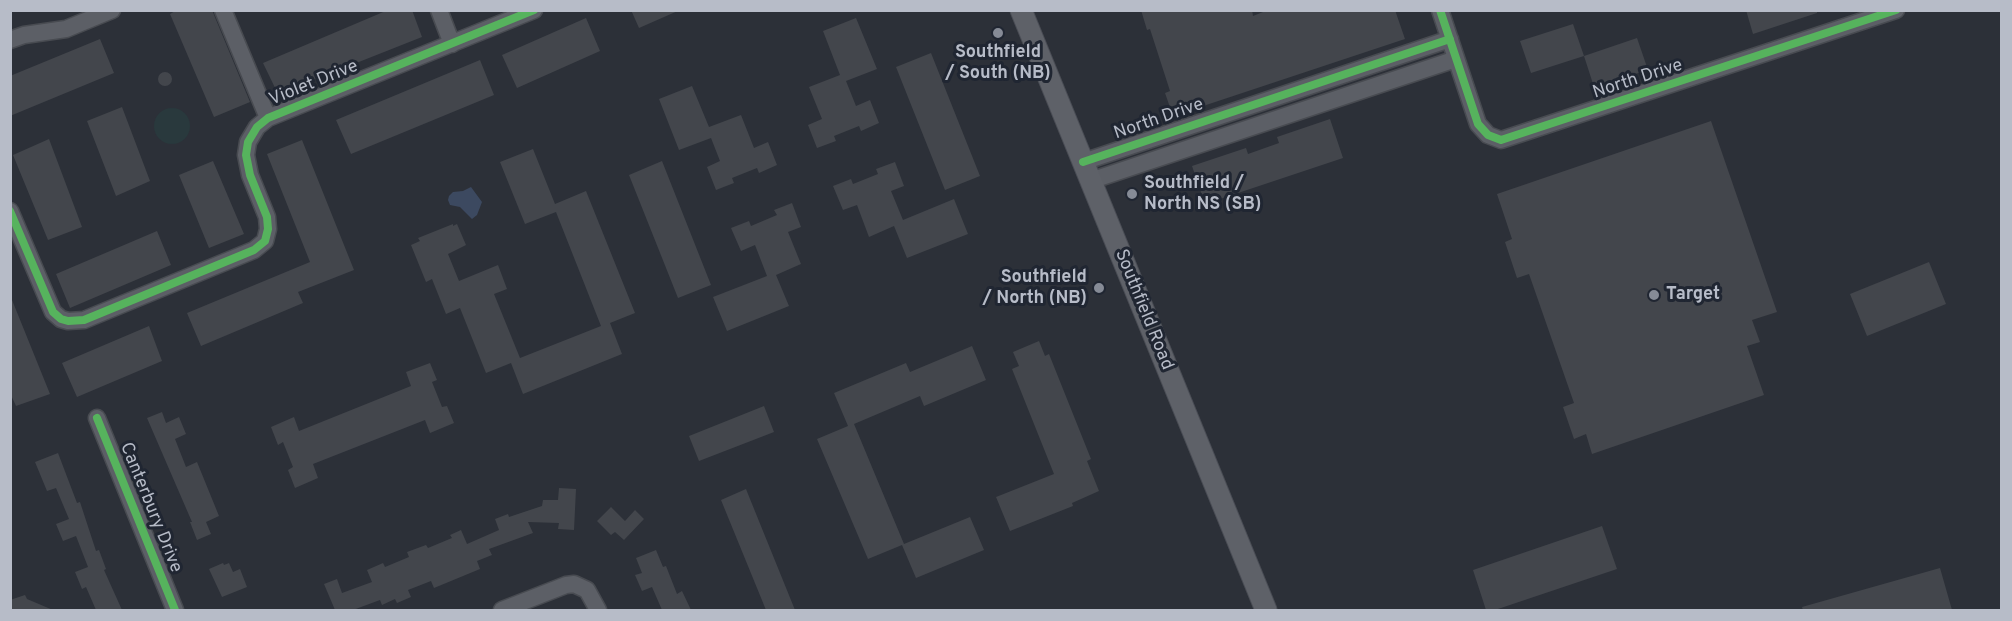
<!DOCTYPE html>
<style>
body{margin:0}
#map{position:relative;width:2012px;height:621px;overflow:hidden;background:#2c3038;font-family:Overpass,sans-serif}
canvas{display:block}
.frame{position:absolute;inset:0;border:12px solid #b7bcc8;pointer-events:none}
</style>
<div id="map">
<canvas width="2012" height="621"></canvas>
<div class="frame"></div>
</div>
<script>
const ctx = document.querySelector('canvas').getContext('2d');
ctx.lineJoin = 'round';
function paint(path, color) { ctx.fillStyle = color; ctx.fill(path, 'evenodd'); }
const shape = rows => new Path2D(rows.map(r => 'M' + r).join(''));
function stroke(path, color, width, dash) { ctx.strokeStyle = color; ctx.lineWidth = width; ctx.lineCap = dash ? 'butt' : 'round'; ctx.setLineDash(dash || []); ctx.stroke(path); }
function label(font, color, halo, rows, align = 'center') {
  ctx.font = font + ' Overpass,sans-serif'; ctx.lineWidth = 6; ctx.setLineDash([]); ctx.textBaseline = 'middle'; ctx.strokeStyle = halo; ctx.fillStyle = color; for (const [text, x, y, turn = 0] of rows) {
    ctx.save(); ctx.translate(x, y); ctx.rotate((+turn || 0) * Math.PI / 180); ctx.textAlign = isNaN(turn) ? turn : align; if (halo) ctx.strokeText(text, 0, 0); ctx.fillText(text, 0, 0); ctx.restore();
  }
}
paint(shape([
 '154 126a18 18 0 1 1 36 0a18 18 0 1 1-36 0Z'
]), '#29393d');
paint(shape([
 [471,187,482,202,477,215,472,219,460,207,450,205,448,200,449,196,453,192,463,191]
]), '#3c4960');
paint(shape([
 [177,10,212,10,250,102,214,117,170,14],
 [388,10,412,10,422,37,278,94,263,63],
 [631,10,680,10,639,28],
 [1141,10,1252,10,1253,16,1268,10,1395,10,1405,39,1173,116,1165,93,1170,91,1150,29,1147,30],
 [1746,10,1817,10,1817,13,1753,34],
 [586,18,600,51,517,88,502,55],
 [856,18,877,69,846,81,856,106,870,100,879,123,861,131,859,126,834,136,836,141,817,148,808,125,822,119,809,87,840,75,823,31],
 [1573,24,1584,56,1531,73,1520,41],
 [1637,38,1648,70,1594,87,1584,56],
 [100,39,114,73,10,116,10,76],
 [931,53,980,176,945,190,896,67],
 [480,60,494,95,351,154,336,120],
 '158 79a7 7 0 1 1 14 0a7 7 0 1 1-14 0Z',
 [692,86,709,127,741,115,754,148,768,142,777,165,759,173,757,168,732,178,734,183,716,190,707,167,720,161,711,138,679,150,659,99],
 [122,107,150,181,116,196,87,121],
 [1330,119,1343,158,1205,204,1192,166,1246,148,1248,154,1279,143,1277,137],
 [1711,121,1777,312,1752,320,1760,342,1747,346,1764,395,1592,454,1586,434,1574,439,1563,407,1574,403,1529,274,1517,278,1505,242,1512,239,1497,194],
 [49,139,82,227,48,240,13,155],
 [302,140,354,270,298,292,303,303,201,346,187,313,310,262,267,154],
 [533,149,555,204,586,191,635,313,610,323,622,354,523,394,511,363,486,373,460,308,446,314,432,279,426,282,411,245,420,241,418,238,453,224,453,226,457,224,466,245,448,254,459,281,498,265,507,289,494,294,520,358,601,326,556,212,525,224,500,162],
 [213,161,244,234,209,248,179,175],
 [662,161,711,285,678,298,629,175],
 [895,162,904,186,891,191,903,220,954,199,968,234,907,258,894,226,869,237,857,205,843,210,833,186,851,179,853,184,878,174,876,169],
 [792,203,801,227,788,232,801,264,776,275,789,306,727,331,713,297,767,276,755,245,741,251,731,228,749,221,751,226,777,215,774,210],
 [157,231,171,265,70,308,56,274],
 [1929,262,1946,304,1867,336,1850,294],
 [10,295,50,394,16,406,10,393],
 [149,326,162,361,77,397,62,363],
 [1039,341,1045,356,1049,354,1091,459,1087,461,1099,491,1072,503,1073,506,1010,531,996,497,1054,474,1012,369,1019,366,1013,352],
 [972,346,986,380,924,406,920,396,854,424,904,544,970,517,984,550,916,578,902,545,868,559,817,439,848,426,834,393,906,363,910,372],
 [430,363,437,380,432,382,442,407,447,406,454,423,430,433,425,420,313,464,318,478,295,488,288,470,293,467,283,442,278,445,271,427,294,417,299,431,411,386,406,372],
 [764,406,774,432,699,461,689,436],
 [162,412,166,423,179,417,186,434,175,439,186,467,197,462,219,516,206,522,211,534,197,540,190,522,192,522,147,418],
 [58,453,77,503,80,502,96,551,99,550,106,569,104,570,122,610,96,610,86,587,82,589,75,572,88,567,76,536,63,541,56,524,69,519,56,488,47,491,35,462],
 [559,488,576,489,574,530,558,529,559,523,528,522,533,533,489,549,492,555,477,561,480,569,434,588,431,581,408,590,411,597,397,603,395,599,382,605,380,600,353,610,335,610,324,584,337,579,342,593,372,582,367,570,383,563,385,567,409,557,407,552,426,545,428,548,452,538,450,535,461,530,467,544,499,530,495,519,508,514,509,517,542,506,543,500,558,500],
 [746,489,750,499,795,610,766,610,721,500],
 [611,507,625,521,635,510,644,519,624,540,615,532,611,535,597,521],
 [1602,526,1617,569,1495,610,1486,610,1473,570],
 [656,550,663,567,666,566,677,594,682,591,691,610,662,610,652,587,642,591,635,575,642,573,636,558],
 [223,563,224,565,229,563,233,572,240,569,247,587,222,597,209,569],
 [1940,568,1952,610,1803,610,1802,607],
 [25,595,27,599,53,610,10,610,10,600]
]), '#43464c');
const minor = shape([
 [223,10,268,118],
 [439,10,452,44],
 [1440,10,1478,124,1488,135,1501,140,1896,10],
 [10,40,24,35,66,29,112,10],
 [1083,162,1450,39],
 [1090,181,1456,59],
 [10,211,53,312,61,319,68,321,84,320,254,250,265,241,268,229,267,217,250,175,246,155,248,142,257,127,268,118,534,10],
 [97,418,175,610],
 [502,610,566,585,574,584,587,590,598,610]
]);
const major = shape([
 [1021,10,1266,610]
]);
stroke(minor, '#484b51', 19);
stroke(major, '#4a4d55', 23);
stroke(minor, '#5c5f66', 16);
stroke(major, '#5e6168', 21);
stroke(shape([
 [1440,10,1478,124,1488,135,1501,140,1896,10],
 [1083,162,1450,39],
 [10,211,53,312,61,319,68,321,84,320,254,250,265,241,268,229,267,217,250,175,246,155,248,142,257,127,268,118,534,10],
 [97,418,175,610]
]), '#56b35d', 8);
for (const [x, y, r, color] of [
 [998,33,6,"#868b96"],
 [1132,194,6,"#868b96"],
 [1099,288,6,"#868b96"],
 [1654,295,6,"#868b96"]
]) { const dot = new Path2D(); dot.arc(x, y, r, 0, 2 * Math.PI); ctx.fillStyle = color; ctx.fill(dot); stroke(dot, '#202632', 2); }
label('bold 18px', '#b7bcc8', '#202632', [
 ["Southfield",998,53,"center"],
 ["/ South (NB)",998,74,"center"],
 ["Southfield /",1144,184],
 ["North NS (SB)",1144,205],
 ["Southfield",1087,278,"right"],
 ["/ North (NB)",1087,299,"right"],
 ["Target",1666,295]
], 'left');
label('18px', '#b7bcc8', '#202632', [
 ["North Drive",1638,80,-18],
 ["Violet Drive",314,84,-22],
 ["North Drive",1159,120,-19],
 ["Southfield Road",1143,310,68],
 ["Canterbury Drive",150,508,68]
]);
</script>
